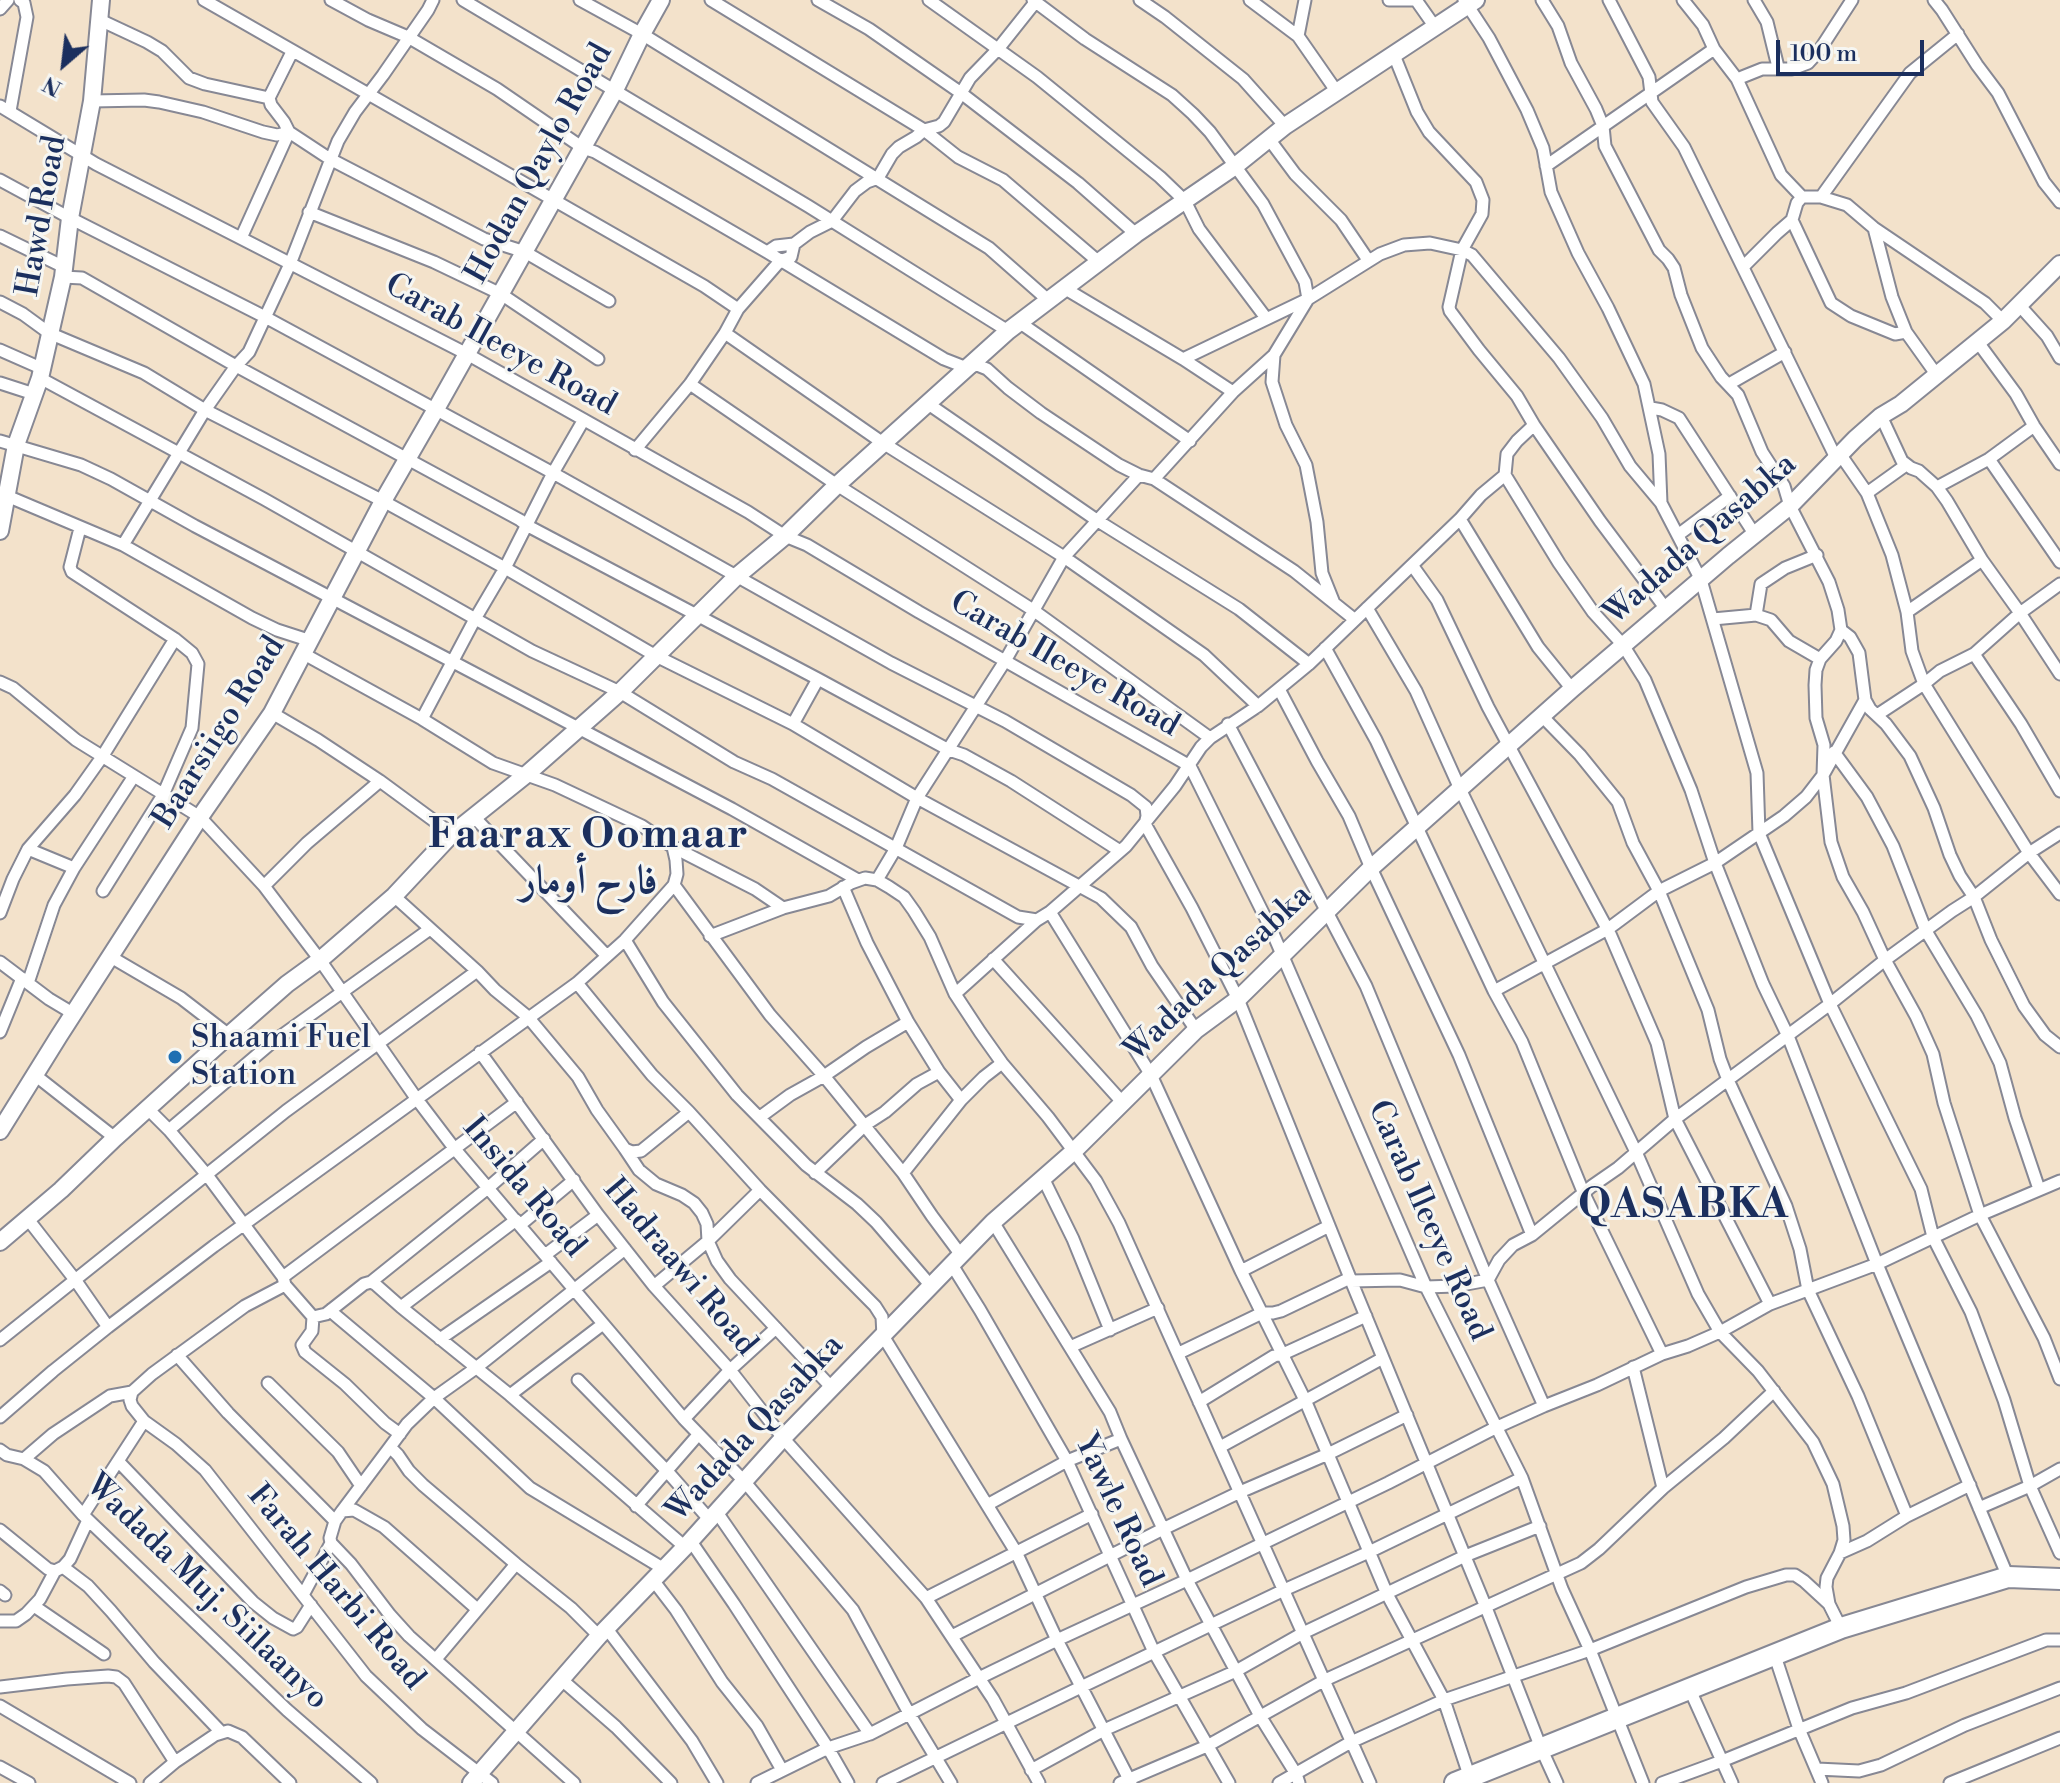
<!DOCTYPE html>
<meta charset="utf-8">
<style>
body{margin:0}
#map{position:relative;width:2060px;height:1783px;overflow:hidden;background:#f3e2cb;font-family:"Libre Bodoni",serif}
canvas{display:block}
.north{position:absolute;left:24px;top:24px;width:80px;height:80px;-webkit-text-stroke:6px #f6f6f2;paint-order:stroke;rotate:208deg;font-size:22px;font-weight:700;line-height:32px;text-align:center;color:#1b2f5e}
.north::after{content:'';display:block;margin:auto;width:28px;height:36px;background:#1b2f5e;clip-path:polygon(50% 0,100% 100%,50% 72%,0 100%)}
.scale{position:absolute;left:1776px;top:40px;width:148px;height:36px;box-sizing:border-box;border:4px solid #1b2f5e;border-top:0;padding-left:10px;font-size:24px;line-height:28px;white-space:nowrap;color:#1b2f5e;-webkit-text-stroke:6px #f6f6f2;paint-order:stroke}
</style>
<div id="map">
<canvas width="2060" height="1783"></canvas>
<div class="north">N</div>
<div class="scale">100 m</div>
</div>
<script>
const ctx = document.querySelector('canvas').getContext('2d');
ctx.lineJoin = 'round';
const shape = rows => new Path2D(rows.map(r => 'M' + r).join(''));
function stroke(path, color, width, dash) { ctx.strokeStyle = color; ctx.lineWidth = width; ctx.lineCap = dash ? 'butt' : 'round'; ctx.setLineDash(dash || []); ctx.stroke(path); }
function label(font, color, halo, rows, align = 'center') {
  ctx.font = font + ' "Libre Bodoni",Amiri,serif'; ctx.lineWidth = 6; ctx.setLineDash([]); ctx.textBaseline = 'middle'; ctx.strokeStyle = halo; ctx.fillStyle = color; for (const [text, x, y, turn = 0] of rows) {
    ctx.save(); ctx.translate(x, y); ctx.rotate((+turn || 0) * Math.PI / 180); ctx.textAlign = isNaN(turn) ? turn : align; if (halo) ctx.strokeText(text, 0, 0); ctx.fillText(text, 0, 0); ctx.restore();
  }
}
const street = shape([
 [204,0,704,286,738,309],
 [331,0,368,20,408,37,497,89,583,148,595,152,767,252,944,359,967,368,977,365,987,369,1008,388,1041,413,1119,465,1139,475,1154,479,1294,571,1354,619],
 [463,0,808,206,1008,331],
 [580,0,642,34,989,248,1048,300],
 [711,0,924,130,958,157,1003,180,1100,263],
 [818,0,869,29,961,93,1078,183,1136,234],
 [929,0,1037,77,1160,177,1185,201,1199,229,1266,318],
 [1033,0,1085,39,1172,95,1193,114,1210,132,1263,204,1305,282,1308,299,1274,355,1272,382,1286,425,1306,465,1317,522,1322,573,1334,603],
 [1140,0,1165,17,1243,79,1285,126],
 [1250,0,1298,36,1337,92],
 [1389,0,1417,0],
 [1416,0,1435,27],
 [1464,0,1489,38,1527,110,1543,148,1551,192,1578,253,1608,308,1644,384,1659,454,1661,503],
 [1609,0,1649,77,1652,102,1684,147,1836,458],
 [1683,0,1703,25,1714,49,1737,79,1781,175,1802,197,1797,203,1792,220,1777,233,1743,267],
 [1754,0,1767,22,1778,67],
 [1934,0,1942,10,1977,65,1998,93,2044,182,2060,202],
 [0,9,8,0],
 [100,20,147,42,162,51,189,78,205,84,269,98],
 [1298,36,1305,0],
 [292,52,269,98,271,105,284,122,289,132,330,159,484,239,525,252,609,301],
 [1394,55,1417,112,1429,132,1476,182,1483,200,1482,214,1462,250,1449,307,1450,311,1479,350,1517,396,1534,425,1517,441,1507,454,1505,475],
 [1737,79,1762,69,1792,69,1808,63,1819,51,1852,0],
 [92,101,144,100,159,102,203,112,263,132,277,135,289,132],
 [0,106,96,164,467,354,748,512,785,536,807,545,919,612,1190,766,1271,929,1426,1287,1522,1478,1562,1589,1590,1650,1643,1783],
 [10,111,27,17,24,3,20,0],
 [1269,139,1295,174,1341,220,1368,260],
 [1546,166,1714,49],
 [0,180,70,218,265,317,553,473,891,663,1005,721,1131,795,1146,807,1147,816,1145,824,1192,908,1238,999,1350,1278,1485,1605,1541,1748,1557,1783],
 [1802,197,1821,197,1847,205,1874,228,1985,303,2003,321],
 [1821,197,1910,73,1958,34],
 [309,212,434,262,501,294,598,359],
 [1792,220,1831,303,1851,316,1895,334,1906,332],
 [1874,228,1892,297,1906,332,1936,374],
 [0,236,64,267],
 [241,238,289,132],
 [767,252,776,246,794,244],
 [63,277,82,278,236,366,520,520,528,526,818,679,949,750,964,755,1011,781,1120,851],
 [1064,288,1183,359,1233,392],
 [0,302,23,314,49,333,144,373,205,410,383,501,505,568,656,656,793,724,917,798,1101,898,1131,927,1152,966,1196,1030],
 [2020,306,2047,336,2060,358],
 [1019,322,1190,441],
 [725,333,883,443,1064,557,1204,655,1258,706],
 [1977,341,2016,394,2034,426,2060,464],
 [0,350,43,369],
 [1183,359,1308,299,1380,254,1404,245,1430,243,1462,250,1472,255,1559,358,1602,418,1630,466,1661,503,1701,580,1757,773,1759,833,1830,1004,1921,1189,1933,1237,1971,1312,2004,1400,2030,1486,2060,1553],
 [40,378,264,499,532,651,620,692,734,762,772,779,1018,917,1037,920],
 [0,383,34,394],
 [690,384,837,485,1033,610,1210,738],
 [1729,384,1785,352],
 [927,403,1098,521,1239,609,1309,664],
 [1651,408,1662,410,1679,418,1755,535],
 [1881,416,1902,461,1911,468,1919,471,1937,487,1947,501,1982,560,2020,613,2060,674],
 [1534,425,1600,521,1666,609],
 [0,441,81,465,111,479,195,526,732,809,858,880],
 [635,450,690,384,725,333,738,309,780,261,791,257,794,244,810,232,832,221,855,191,867,182,878,178,892,154,899,147,916,137,924,130,939,126,944,122,970,78,998,49,1037,0],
 [1840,454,1867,493,1892,555,1907,612,1912,651,1924,684,1877,715],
 [1989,459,2060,562],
 [1154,479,1233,392,1274,355],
 [1937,487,1989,459,2034,426],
 [1867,493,1906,465],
 [7,496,123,545,252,618,277,630,311,641],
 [1460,519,1538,647,1572,689],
 [80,528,70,567,72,572,175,639,192,653,198,664,192,728,163,795,103,891],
 [1678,535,1730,496],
 [123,545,205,410,236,366,249,352,290,264,338,141,355,112,383,75,428,10,433,0],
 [1412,565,1437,600,1488,707,1610,934,1657,1043,1675,1119,1770,1304],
 [2060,584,2020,613,1974,654,2021,724,2060,791],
 [1367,608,1416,691,1460,789,1636,1152,1698,1294,1720,1332,1758,1371,1813,1442,1833,1484,1843,1526,1844,1540,1840,1553,1827,1578,1826,1587,1829,1604,1841,1628],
 [1907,612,1982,560],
 [1756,615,1761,584,1785,568,1817,555],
 [1713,619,1756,615,1771,620,1789,641,1820,659],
 [1841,630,1850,637,1859,653,1865,700,1870,709,1886,724,1910,756,1934,808,1950,855,1960,876,1974,897,1991,940,2024,1006,2045,1035,2060,1047],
 [1325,648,1376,740,1494,991,1522,1042,1584,1194,1662,1354],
 [1974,654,1940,671,1924,684,2029,853,2060,894],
 [0,682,13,688,76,740,200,817,264,886,320,960,416,1098,454,1148,684,1419,744,1481,853,1610,910,1715,951,1783],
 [1279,689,1317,761,1349,816,1371,868,1459,1055,1532,1235],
 [1865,700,1823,775,1831,842,1843,877,1863,912,1885,960,1916,1016,1933,1054,1944,1103,1980,1215,2044,1338,2060,1379],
 [272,713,318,740,380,781,452,834],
 [1542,716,1580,755,1618,802,1633,843,1659,891,1708,1010,1720,1059,1728,1080,1786,1206,1800,1249,1808,1290,1858,1396,1907,1516],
 [422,719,475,619,505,568,553,473,583,421],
 [793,724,818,679],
 [1228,724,1366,986,1488,1280,1544,1406],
 [1834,752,1867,797,1893,846,1926,931,1977,1016,2000,1063,2015,1118,2039,1189],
 [475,818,606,955],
 [673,847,755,889,783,908],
 [28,849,74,868],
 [877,880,896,848,917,798,1005,661,1064,557,1139,475],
 [674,885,770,1015,824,1076,903,1173,932,1216,961,1255],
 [264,886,307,843,380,781],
 [843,887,867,943,908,1022,939,1072,961,1100],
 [394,896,477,971,495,990,528,1017,578,1077,597,1110,625,1149,632,1152,641,1151,689,1112],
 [1050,912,1151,1075,1241,1271,1305,1400,1387,1594,1444,1700,1471,1781],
 [0,913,13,879,28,849,75,795,102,757,175,639],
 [710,936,783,908,829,896,851,883,865,878,877,880,889,887,904,897,914,911,930,937,955,994,980,1032,1002,1063,1048,1117,1096,1181,1119,1223,1370,1783],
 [625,940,663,1002,737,1095,806,1165,857,1204,876,1222,931,1286],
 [111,957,181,998,229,1035],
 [993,959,1123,1103],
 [0,962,49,999,74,1014],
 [28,983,54,905,74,868,134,776],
 [577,983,652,1075,689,1112,760,1190,875,1306,882,1317,883,1336,1016,1552,1057,1640,1131,1783],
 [1494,991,1608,929,1659,891,1715,863,1784,816,1806,797,1823,775,1824,745,1816,718,1815,685,1816,670,1820,659,1836,641,1841,630,1838,610,1829,582,1790,506,1784,486,1762,452,1738,395,1721,377,1702,348,1681,295,1674,268,1668,259,1659,250,1605,146,1603,126,1596,109,1571,63,1558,26,1542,0],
 [955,994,1037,920,1050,912,1126,846,1175,786,1201,747,1210,738,1258,706,1309,664,1460,519,1481,495,1505,475,1559,563,1593,612,1623,645,1645,680,1691,790,1715,863,1763,984,1788,1036,1877,1264,2008,1577],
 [0,1032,22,978],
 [480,1052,598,1215,654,1286,730,1370,783,1438,926,1598,993,1699,1039,1783],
 [35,1075,115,1138],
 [147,1108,169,1130,207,1175,283,1277,285,1285,313,1317,312,1331,302,1345,305,1352,345,1384,385,1423,400,1434],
 [760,1117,790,1095,824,1076,866,1047,908,1022],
 [169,1130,270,1044,430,929],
 [625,1149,639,1170,656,1184,682,1195,694,1203,702,1213,707,1224,708,1241,717,1261,730,1279,832,1388],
 [815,1173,865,1125,885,1112,917,1084,939,1072],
 [903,1173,961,1100,984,1077,1002,1063],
 [1043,1178,1073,1239,1110,1330],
 [27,1218,76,1281,108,1327],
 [993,1222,1110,1412,1121,1439,1187,1580,1260,1716,1296,1774,1299,1783],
 [520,1225,574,1180],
 [545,1255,598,1215],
 [952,1265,980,1310,1067,1461,1154,1652,1229,1783],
 [1241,1271,1329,1226],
 [283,1277,517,1102],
 [1351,1281,1400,1280,1426,1287,1456,1286,1488,1280,1499,1260,1513,1245,1532,1235,1592,1186,1618,1168,1675,1119,1830,1004,1885,960,1952,911,1974,897,2029,853,2060,833],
 [371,1282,488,1188,544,1139],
 [285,1285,245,1306,152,1374,132,1392,130,1400,132,1406,144,1421,176,1444,205,1470,366,1676,422,1729,492,1783],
 [654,1286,708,1241,760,1190],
 [401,1307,516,1220],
 [332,1309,334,1314,434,1398,530,1488,664,1569],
 [313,1317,326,1314,364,1284,371,1282,375,1284,401,1307,510,1395,685,1547],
 [440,1339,551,1262],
 [0,1340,286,1111,477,971],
 [1070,1347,1158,1308],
 [1179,1353,1262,1313,1273,1313,1281,1311,1350,1278],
 [177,1355,228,1413,335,1521],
 [1633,1367,1663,1488],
 [578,1380,666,1470,709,1519],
 [268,1383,338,1452,361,1486],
 [510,1395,603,1324],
 [1199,1402,1274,1356,1283,1354,1366,1316],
 [0,1417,53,1371,108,1327,214,1246,577,983,625,940,674,885,677,874,676,860,673,847,642,826,555,785,493,763,422,719,304,654],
 [684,1419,730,1370,776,1328],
 [1220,1447,1383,1358],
 [0,1450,7,1455,24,1459,44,1471,83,1515,287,1710,371,1783],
 [24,1459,53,1434,110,1396,132,1392],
 [118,1461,253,1602,273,1618,293,1629,297,1627,311,1605],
 [987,1505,1067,1461,1121,1439],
 [636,1506,698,1435],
 [1979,1508,2030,1486,2060,1469],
 [342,1511,390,1447],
 [716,1511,870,1734],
 [83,1515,144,1421],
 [0,1530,48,1569,55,1571,63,1567,70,1559,88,1520],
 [690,1540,734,1604,828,1748,848,1783],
 [1840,1553,1867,1541,1907,1516,1970,1485],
 [63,1567,88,1586,111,1611,154,1662,221,1732],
 [653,1580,676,1610,722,1682,757,1726,782,1770],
 [0,1591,5,1595],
 [303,1595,331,1543],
 [926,1598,1092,1514],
 [34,1606,104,1654],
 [477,1609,384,1527,354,1510,342,1511,335,1521,330,1538,331,1543,351,1564,390,1615,409,1636,574,1783],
 [0,1621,16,1621,26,1614,40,1599,55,1571],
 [607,1629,692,1741,717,1783],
 [599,1636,571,1608,516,1564,423,1485,409,1471,398,1455,390,1447,407,1424,434,1398,476,1368,625,1249],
 [952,1636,1163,1529,1240,1492,1328,1454,1407,1415],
 [1775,1656,1799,1729,1822,1783],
 [436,1659,516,1564],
 [562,1680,616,1727,671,1783],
 [0,1687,67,1679,108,1676,116,1677,124,1683,175,1762],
 [1690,1690,1732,1783],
 [0,1706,130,1783],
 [0,1767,29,1783],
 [1817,1769,1859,1771,1881,1765,1965,1725,2060,1688],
 [1031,1770,1104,1730,1236,1671,1303,1633,1465,1556,1540,1526],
 [150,1783,175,1762,215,1735,228,1731,242,1737,290,1783],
 [757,1783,828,1748,870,1734,979,1678,1057,1640,1187,1580,1388,1483,1495,1428,1544,1406,1597,1385,1662,1354,1688,1346,1720,1332,1770,1304,1877,1264,1980,1215,2060,1181],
 [883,1783,1081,1687,1284,1590,1369,1552,1522,1478],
 [1120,1783,1207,1746,1325,1680,1581,1563,1599,1549,1663,1488,1724,1438,1774,1391],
 [1279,1783,1351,1742,1444,1700,1590,1650,1746,1587,1786,1575,1795,1575,1804,1581,1829,1604],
 [1662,1783,1722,1761,1852,1708,1906,1693,2046,1640,2060,1640],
 [1950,1783,2060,1738]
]);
const secondary = shape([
 [0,531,16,445,40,378,63,277,70,218,92,101,101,0],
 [0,1131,59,1036,200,817,272,713,383,501,436,409,615,90,642,34,661,0],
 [0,1242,61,1190,115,1138,229,1035,287,984,320,960,394,896,452,834,527,774,620,692,737,576,785,536,837,485,1008,331,1136,234,1234,167,1285,126,1476,0],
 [471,1783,599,1636,685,1547,783,1438,993,1222,1074,1151,1196,1030,1238,999,1371,868,1572,689,1728,556,1790,506,1855,439,1881,416,1901,404,2003,321,2060,264]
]);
const highway = shape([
 [1455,1783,1841,1628,2008,1577,2060,1579]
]);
stroke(street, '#878894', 15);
stroke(secondary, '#878894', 20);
stroke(highway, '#878894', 24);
stroke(street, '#fff', 11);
stroke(secondary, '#fff', 16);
stroke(highway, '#fff', 20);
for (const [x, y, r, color] of [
 [175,1057,8,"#1f6fb2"]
]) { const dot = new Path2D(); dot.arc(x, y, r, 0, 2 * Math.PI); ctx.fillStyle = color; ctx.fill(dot); stroke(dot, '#f6f6f2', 3); }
label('32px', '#1b2f5e', '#f6f6f2', [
 ["Hodan Qaylo Road",540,164,-61],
 ["Hawd Road",43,216,-80],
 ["Carab Ileeye Road",500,346,29],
 ["Wadada Qasabka",1701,540,-41],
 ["Carab Ileeye Road",1064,665,30],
 ["Baarsiigo Road",220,733,-58],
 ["Wadada Qasabka",1219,974,-43],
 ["Insida Road",523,1188,50],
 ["Carab Ileeye Road",1428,1221,66],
 ["Hadraawi Road",679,1268,50],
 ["Wadada Qasabka",756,1429,-47],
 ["Yawle Road",1117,1511,65],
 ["Farah Harbi Road",335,1588,50],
 ["Wadada Muj. Siilaanyo",206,1593,44]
]);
label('32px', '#1b2f5e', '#f6f6f2', [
 ["Shaami Fuel",191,1039],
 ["Station",191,1076]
], 'left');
ctx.letterSpacing = '2px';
label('bold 40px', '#1b2f5e', '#f6f6f2', [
 ["Faarax Oomaar",589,837],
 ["فارح أومار",589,883],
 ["QASABKA",1684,1207]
]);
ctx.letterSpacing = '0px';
</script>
